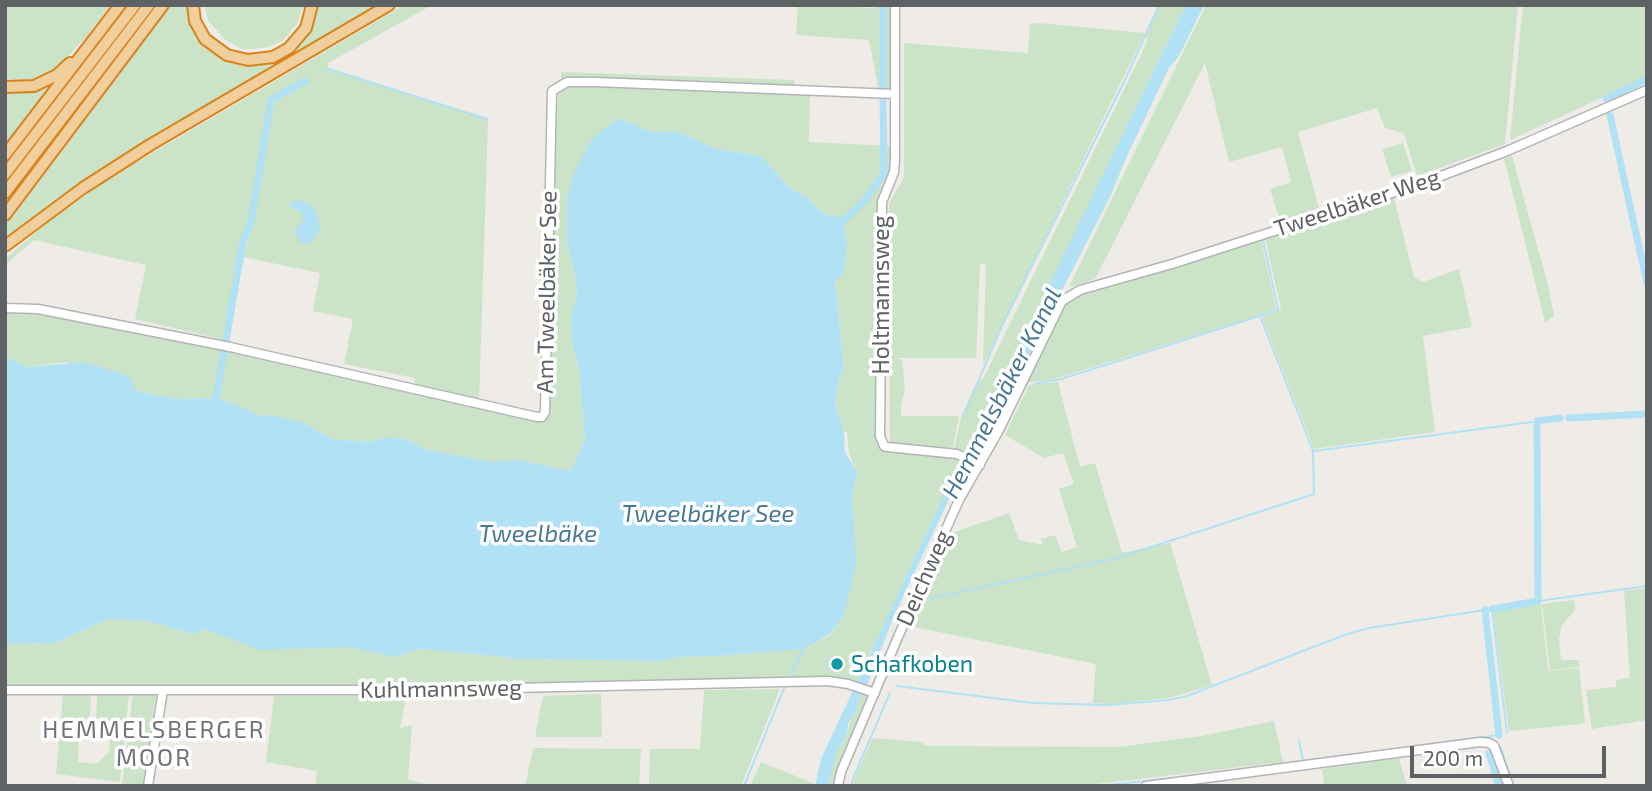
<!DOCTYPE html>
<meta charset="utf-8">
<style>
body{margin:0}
#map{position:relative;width:1652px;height:791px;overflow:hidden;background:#efece7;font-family:"Exo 2",sans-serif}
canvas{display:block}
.frame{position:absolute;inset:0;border:7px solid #5e6265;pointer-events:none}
.scale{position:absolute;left:1410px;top:746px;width:196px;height:32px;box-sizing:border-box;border:4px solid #5e6265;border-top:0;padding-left:9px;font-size:21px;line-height:24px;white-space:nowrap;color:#5e6265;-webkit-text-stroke:5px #fff;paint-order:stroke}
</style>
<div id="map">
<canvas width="1652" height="791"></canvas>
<div class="frame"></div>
<div class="scale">200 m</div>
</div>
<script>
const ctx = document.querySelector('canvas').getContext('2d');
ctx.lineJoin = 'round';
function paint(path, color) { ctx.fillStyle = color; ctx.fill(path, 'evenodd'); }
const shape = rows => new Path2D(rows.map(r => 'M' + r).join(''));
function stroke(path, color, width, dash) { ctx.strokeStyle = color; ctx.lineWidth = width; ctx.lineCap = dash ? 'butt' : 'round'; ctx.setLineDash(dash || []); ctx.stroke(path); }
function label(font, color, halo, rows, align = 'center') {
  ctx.font = font + ' "Exo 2",sans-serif'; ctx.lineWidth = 7; ctx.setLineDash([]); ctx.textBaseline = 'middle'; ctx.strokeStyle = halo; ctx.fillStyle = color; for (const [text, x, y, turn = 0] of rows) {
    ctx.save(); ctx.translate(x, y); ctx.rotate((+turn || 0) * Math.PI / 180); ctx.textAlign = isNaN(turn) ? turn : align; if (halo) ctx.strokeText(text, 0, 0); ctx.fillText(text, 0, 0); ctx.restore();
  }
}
paint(shape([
 [5,5,110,5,87,36,58,67,42,77,22,80,5,79],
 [171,5,190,5,194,25,234,62,293,51,310,33,318,12,318,5,382,5,147,143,57,201,5,241,5,223,47,171],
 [204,5,303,5,298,22,283,41,268,47,253,49,242,49,224,39,208,20],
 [404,5,432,5,328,63,329,69,488,119,479,403,415,385,415,378,344,364,353,319,313,311,320,273,243,257,252,227,248,225,241,241,225,340,135,319,146,265,34,240,5,265,5,259,50,220,115,175],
 [798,5,874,8,874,5,892,5,893,87,879,91,869,40,796,35],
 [1160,5,1186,5,971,446,966,452,954,451,961,417,977,381,983,379,1147,42,1146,34],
 [1206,5,1518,5,1505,144,1417,176,1404,133,1385,128,1377,108,1298,132,1319,208,1280,221,1270,189,1291,182,1282,147,1229,162,1205,63,1095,279,1069,287],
 [1523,5,1647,5,1647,77,1510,140],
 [1039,23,1145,33,983,365,986,265,980,263,976,358,892,358,902,360,905,390,901,405,901,416,959,416,953,448,890,443,889,204,904,177,904,43,1028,53,1030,24],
 [561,72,794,80,794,88,561,79],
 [58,80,5,149,5,90],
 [563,84,810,94,809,142,892,146,891,170,880,201,877,225,878,446,885,451,951,456,963,462,945,493,857,682,847,679,797,677,703,681,423,686,5,686,5,644,55,643,108,619,148,621,197,635,202,628,315,647,349,647,396,657,418,649,525,659,662,661,679,657,717,656,804,649,830,635,844,615,852,522,852,496,857,472,849,454,847,432,844,432,835,405,839,378,844,369,835,281,847,240,844,229,846,218,825,215,807,197,792,190,761,156,716,149,681,133,649,131,618,118,567,244,575,275,577,296,571,314,572,342,579,369,585,440,571,471,518,460,493,462,427,450,408,440,391,437,366,442,332,439,302,422,260,417,250,410,216,398,178,399,137,392,66,362,26,367,12,359,5,360,5,311,37,312,258,357,539,421,548,413,558,91],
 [1403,143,1412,171,1391,177,1382,149],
 [1512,156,1548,285,1554,316,1545,323,1504,159],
 [1394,198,1414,277,1423,282,1459,269,1472,327,1423,336,1435,432,1314,449,1262,317,1281,309,1265,238],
 [1261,239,1276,308,1258,316,1054,379,1026,383,1060,310,1066,302,1077,296],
 [1058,382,1080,467,1095,463,1122,553,1170,543,1212,685,1169,698,1112,704,1093,703,1096,664,909,626,920,598,923,599,928,594,925,588,949,534,1009,513,1019,540,1043,545,1041,539,1055,535,1062,552,1077,547,1059,489,1074,484,1063,453,1044,458,1005,435,1029,385],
 [1647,588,1647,720,1592,729,1586,690,1616,687,1616,680,1630,678,1624,591],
 [1574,600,1575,610,1562,625,1559,639,1561,660,1579,660,1579,667,1550,670,1542,604],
 [1541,603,1548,671,1579,668,1585,721,1581,724,1509,731,1493,610],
 [780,689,741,786,649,786,650,749,700,749,704,690],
 [133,693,156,694,143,786,122,784],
 [864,693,869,698,834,786,827,786,837,751,847,733,853,712,857,709,858,698],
 [129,694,120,782,56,774,63,695,91,695,90,716,79,724,78,762,96,764,109,752,110,737,96,722,97,695],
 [601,694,602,737,535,737,543,696],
 [274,696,406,696,400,728,412,725,408,780,436,786,315,786,317,771,266,762],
 [1274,721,1283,762,1079,786,855,786,853,782,873,738,920,742,927,746,1119,747,1201,736],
 [533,748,641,749,639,786,525,786],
 [1399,758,1407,786,1324,786,1322,769],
 [761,762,815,784,815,786,750,786]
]), '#cbe3c7');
paint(shape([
 [1186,5,1204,5,1179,56,1169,68,1127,156,1110,197,982,446,974,459,966,455],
 [618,118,649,131,681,133,716,149,761,156,792,190,807,197,825,215,846,217,844,229,847,240,844,272,835,281,844,369,839,378,835,405,844,432,845,452,857,472,852,496,856,563,844,615,830,634,804,649,717,656,679,657,662,661,525,659,418,649,396,657,349,647,260,650,202,628,197,635,148,621,108,619,55,643,5,644,5,360,12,359,26,367,85,362,128,376,137,392,178,399,216,398,250,410,260,417,268,415,302,422,332,439,366,442,391,437,408,440,427,450,493,462,518,460,571,471,585,440,579,369,572,342,571,314,577,296,575,275,567,244,567,197,576,168,592,139],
 [292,201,303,201,316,210,320,226,317,235,311,243,300,243,295,231,304,219,299,210,290,208],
 [963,462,971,466,951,495,894,616,864,693,858,698,857,709,848,724,847,733,837,751,828,784,815,786,821,759,945,493]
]), '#b1e1f5');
stroke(shape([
 [324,72,329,69,487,119],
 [1260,316,1278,309,1263,240],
 [963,417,1001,328,1126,78,1159,5],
 [1314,451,1532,422],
 [928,599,1117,558,1314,494,1313,451,1260,316,1061,379,1034,384],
 [1538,601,1647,586],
 [1492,609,1507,733],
 [789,676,804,649],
 [897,686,1033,703,1108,705,1169,700,1187,696,1347,634,1369,628,1485,610],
 [1299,740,1303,761],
 [1418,746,1499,735],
 [1501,748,1513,786],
 [744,786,785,686],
 [852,786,852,781,890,693],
 [1099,786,1210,774]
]), '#b1e1f5', 2);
stroke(shape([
 [883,5,883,88],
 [1606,99,1647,79],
 [1610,115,1647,283],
 [840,224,865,200,884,173,883,98],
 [216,398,243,242,251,222,271,100,305,81],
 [1569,418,1647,414],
 [1492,609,1538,601,1537,421,1560,418],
 [1485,610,1499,735],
 [1489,753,1499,786]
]), '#b1e1f5', 7);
const minor = shape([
 [895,5,895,159,894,172,882,202,880,436,884,446,887,447,957,454,980,465],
 [5,308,38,309,230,347,537,417,542,417,545,412,552,91,567,82,596,82,895,94],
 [5,690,423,690,828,681,848,684,875,693],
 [148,786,163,690],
 [838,786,841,772,898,637,959,500,998,432,1062,301,1080,290,1172,264,1420,184,1507,151,1647,90],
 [1146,786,1480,742,1489,743,1494,746,1509,786]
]);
const highway = shape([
 [193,5,195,21,205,39,227,55,248,60,273,57,289,48,306,28,312,5],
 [5,87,34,86,57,75,70,63],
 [5,155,120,5],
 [5,174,135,5],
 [5,193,149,5],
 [5,215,163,5],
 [5,246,83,188,150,145,389,5]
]);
stroke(minor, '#b2b4b7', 11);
stroke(highway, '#d9831c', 14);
stroke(minor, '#fff', 8);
stroke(highway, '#f0cf9c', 10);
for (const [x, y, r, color] of [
 [837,664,7,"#0f9aa8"]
]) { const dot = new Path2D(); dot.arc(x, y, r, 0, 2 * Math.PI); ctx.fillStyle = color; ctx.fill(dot); stroke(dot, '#fff', 2.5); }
label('23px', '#5e6265', '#fff', [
 ["Tweelbäker Weg",1357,203,-18],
 ["Am Tweelbäker See",547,292,-89],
 ["Holtmannsweg",881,295,-90],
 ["Deichweg",924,578,-66],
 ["Kuhlmannsweg",441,689,-1]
]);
label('23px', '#0d838f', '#fff', [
 ["Schafkoben",851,664]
], 'left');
label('italic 24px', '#487895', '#fff', [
 ["Hemmelsbäker Kanal",1002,393,-63],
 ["Tweelbäker See",708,514],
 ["Tweelbäke",538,534]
]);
ctx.letterSpacing = '2px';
label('24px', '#707477', '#fff', [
 ["HEMMELSBERGER",154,730],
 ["MOOR",154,758]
]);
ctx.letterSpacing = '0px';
</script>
